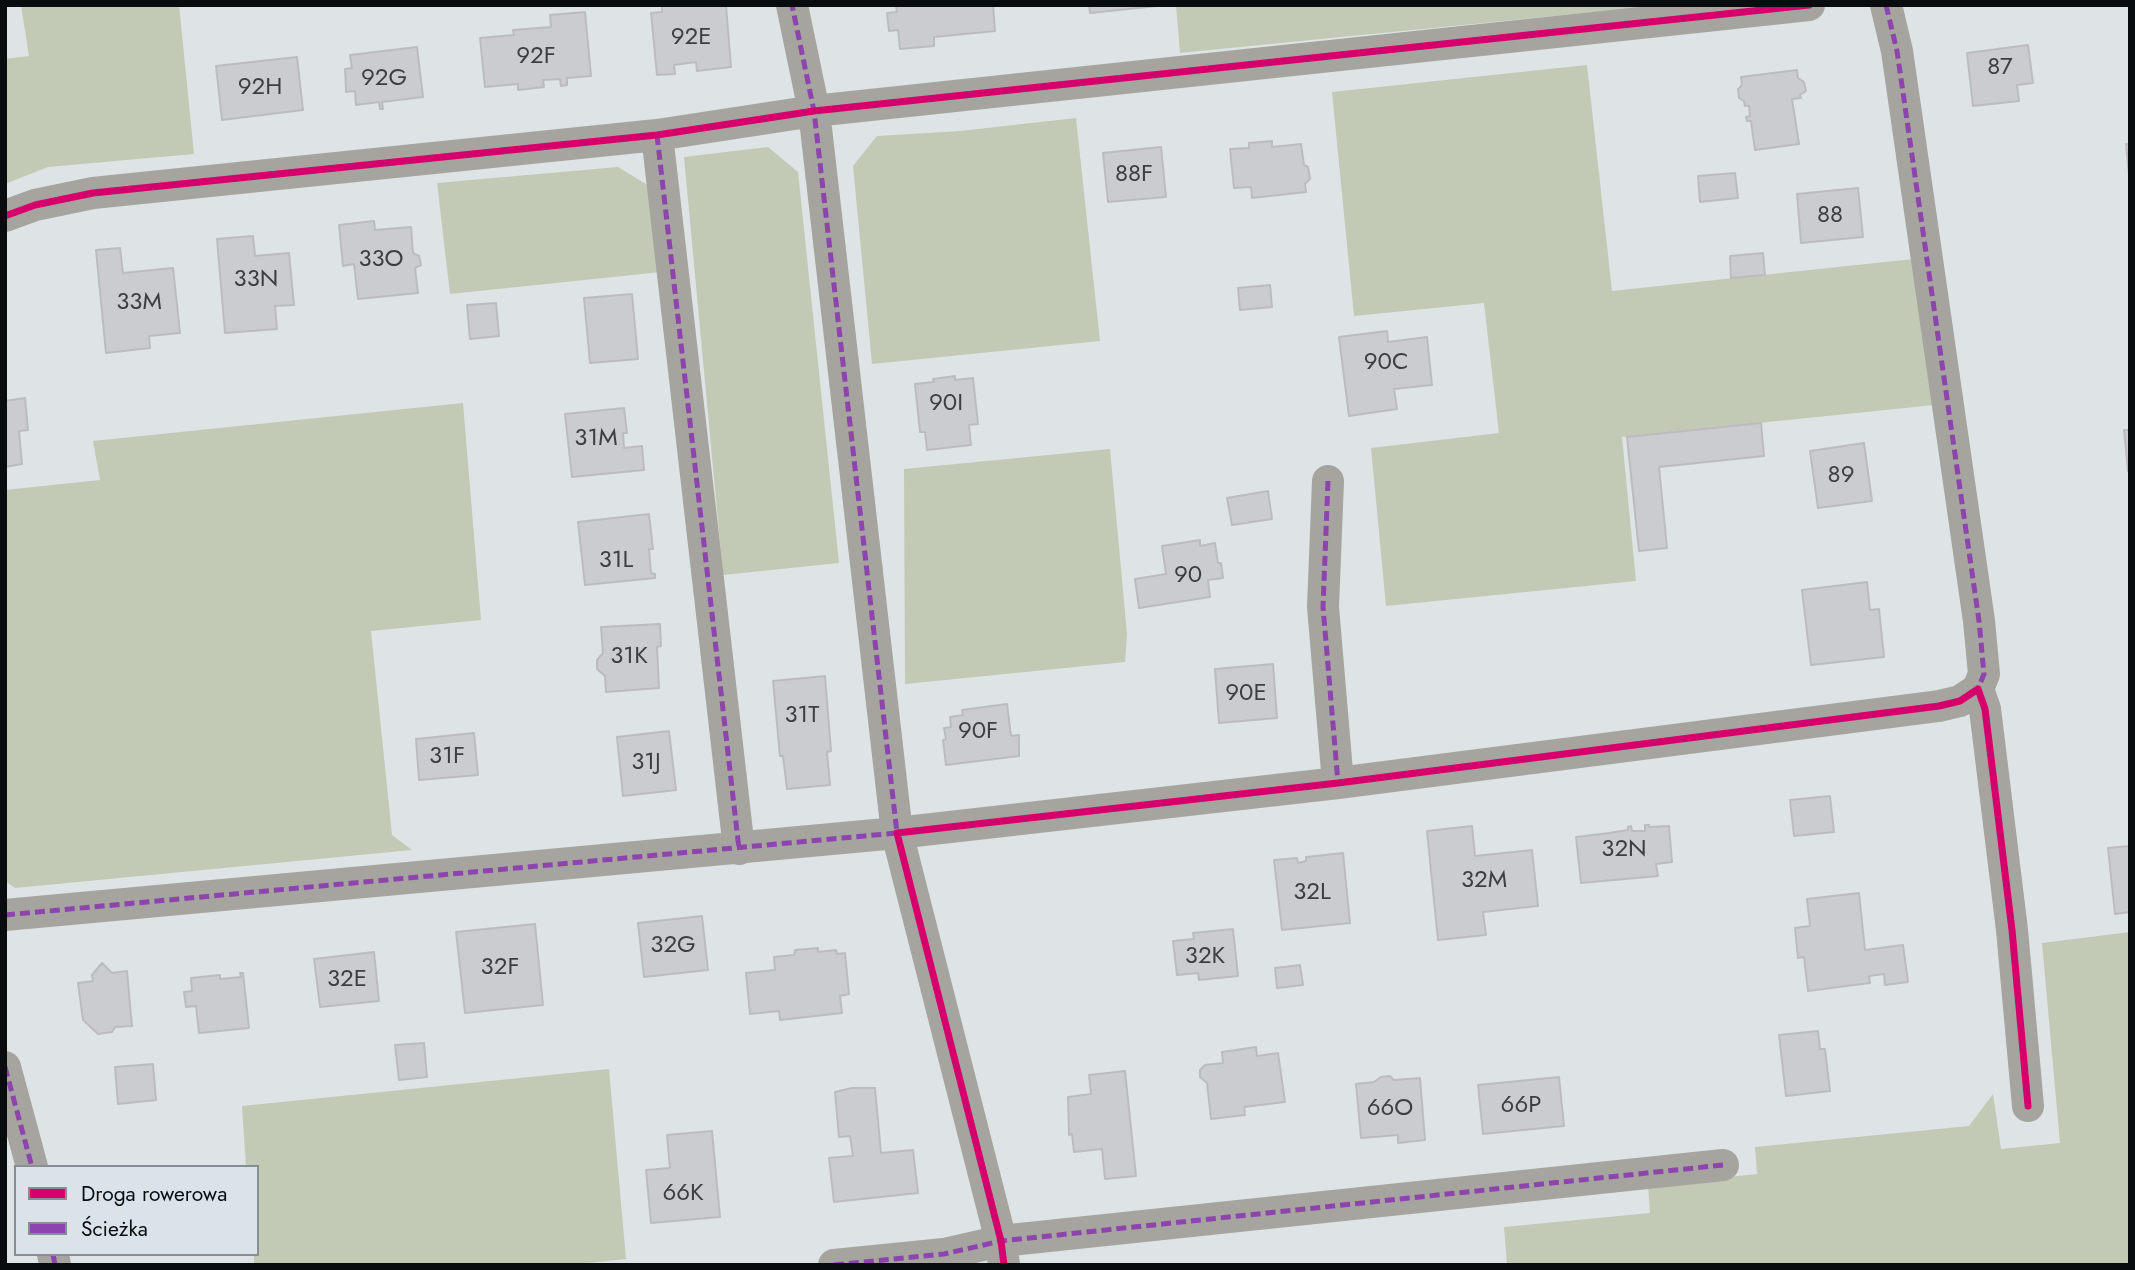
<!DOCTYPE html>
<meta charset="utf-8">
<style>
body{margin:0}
#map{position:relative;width:2135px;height:1270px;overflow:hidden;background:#dee3e6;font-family:Jost,sans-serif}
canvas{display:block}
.frame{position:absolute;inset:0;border:7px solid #090c0e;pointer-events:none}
.legend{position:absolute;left:14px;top:1165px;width:245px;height:91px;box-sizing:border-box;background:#dbe3ea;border:2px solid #878d92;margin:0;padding:9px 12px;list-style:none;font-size:21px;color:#090c0e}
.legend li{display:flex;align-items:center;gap:14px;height:35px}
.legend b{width:35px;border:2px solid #878d92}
</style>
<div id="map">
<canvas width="2135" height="1270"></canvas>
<div class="frame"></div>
<ul class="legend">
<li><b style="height:9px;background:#d6006c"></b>Droga rowerowa</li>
<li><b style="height:9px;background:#8e44ad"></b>Ścieżka</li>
</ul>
</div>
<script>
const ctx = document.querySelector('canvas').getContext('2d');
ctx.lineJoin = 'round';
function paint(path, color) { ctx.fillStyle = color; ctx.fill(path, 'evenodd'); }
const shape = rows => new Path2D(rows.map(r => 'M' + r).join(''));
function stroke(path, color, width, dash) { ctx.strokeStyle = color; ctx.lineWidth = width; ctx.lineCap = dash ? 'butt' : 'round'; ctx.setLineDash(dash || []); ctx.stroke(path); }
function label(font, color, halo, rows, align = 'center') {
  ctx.font = font + ' Jost,sans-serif'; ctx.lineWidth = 5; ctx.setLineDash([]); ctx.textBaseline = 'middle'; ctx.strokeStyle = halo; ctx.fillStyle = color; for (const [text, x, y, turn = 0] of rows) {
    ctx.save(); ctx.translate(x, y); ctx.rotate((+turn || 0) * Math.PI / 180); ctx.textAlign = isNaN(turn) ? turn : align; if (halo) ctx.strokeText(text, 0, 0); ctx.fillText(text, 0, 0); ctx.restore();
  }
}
paint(shape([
 [21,5,179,5,194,154,48,167,5,184,5,59,29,56],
 [1176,5,1665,5,1180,53],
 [1587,65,1612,291,1913,259,1934,405,1622,437,1636,581,1386,606,1371,448,1499,433,1484,303,1354,316,1332,92],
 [1076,118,1100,341,872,364,853,166,877,136,960,131],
 [768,147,798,172,839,563,723,575,684,157],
 [618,167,649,186,661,272,450,294,437,183],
 [463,403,481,620,371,631,392,835,412,850,15,888,5,881,5,490,100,480,93,441],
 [1110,449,1127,634,1125,662,905,684,904,469],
 [2130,932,2130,1265,1507,1265,1504,1227,1650,1213,1648,1185,1757,1174,1755,1147,1969,1126,1993,1094,2001,1149,2060,1143,2042,943],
 [609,1069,626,1259,569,1265,254,1265,254,1254,257,1254,257,1167,246,1167,242,1106]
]), '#c2cab5');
const building = shape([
 [662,5,726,5,731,67,697,71,696,62,674,65,675,74,657,75,651,13,662,12,662,5],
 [896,5,993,5,995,31,934,37,934,46,900,49,898,30,889,31,887,13,897,12,896,5],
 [1089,5,1157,5,1157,6,1090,13,1089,5],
 [585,12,591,76,567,78,567,85,561,86,560,79,543,80,544,87,518,90,518,84,485,87,480,38,514,35,513,30,551,27,550,15,585,12],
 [2028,45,2033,83,2017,85,2019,101,1973,106,1967,53,2028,45],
 [417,47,423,97,382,102,383,109,380,109,379,102,356,105,355,91,346,92,346,89,345,69,352,68,350,55,417,47],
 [297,57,303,110,222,120,216,66,297,57],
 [1797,70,1798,78,1804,82,1806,91,1800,95,1801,98,1792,99,1799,144,1755,150,1751,121,1747,121,1746,117,1750,116,1749,106,1745,106,1744,101,1739,98,1738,89,1742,85,1741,77,1797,70],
 [1272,141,1272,147,1301,144,1304,165,1308,167,1310,179,1305,184,1306,192,1252,198,1251,187,1234,188,1230,149,1249,148,1249,143,1272,141],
 [2126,144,2130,144,2130,185,2126,144],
 [1161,147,1166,197,1108,202,1103,153,1161,147],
 [1735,173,1738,198,1700,202,1698,176,1735,173],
 [1858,188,1863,237,1801,243,1797,194,1858,188],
 [374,221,375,230,411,227,413,253,419,256,421,265,415,268,418,293,358,299,354,264,343,266,339,225,374,221],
 [253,236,255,256,289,253,294,305,275,306,277,329,225,333,217,239,253,236],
 [120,248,123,273,173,268,180,333,149,336,150,348,106,353,96,250,120,248],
 [1763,253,1765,275,1731,278,1730,256,1763,253],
 [1270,285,1272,307,1240,310,1238,288,1270,285],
 [632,294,638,359,590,363,584,298,632,294],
 [496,303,499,336,470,339,467,305,496,303],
 [1387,331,1388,342,1427,337,1432,385,1394,389,1397,409,1349,416,1339,337,1387,331],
 [955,376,955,380,973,378,978,424,969,425,971,445,927,450,925,432,920,432,915,384,934,382,933,379,955,376],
 [25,398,28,430,19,431,22,464,5,467,5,401,25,398],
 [624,408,627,433,623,433,624,448,642,446,644,470,572,477,565,414,624,408],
 [1761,423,1764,456,1659,467,1667,548,1639,551,1627,437,1761,423],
 [2124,430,2130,430,2130,471,2128,471,2124,430],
 [1864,443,1872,501,1818,508,1810,451,1864,443],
 [1268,491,1272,519,1232,525,1227,498,1268,491],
 [649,514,653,549,649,549,651,573,655,574,655,578,585,585,578,522,649,514],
 [1200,540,1200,546,1215,543,1218,563,1221,563,1223,578,1208,580,1210,597,1139,608,1135,579,1166,574,1162,546,1200,540],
 [1867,582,1870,610,1879,609,1884,657,1811,665,1802,590,1867,582],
 [660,624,661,646,657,647,659,688,606,692,605,676,597,669,597,660,603,653,601,627,660,624],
 [1273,664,1277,718,1219,723,1215,669,1273,664],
 [825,676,831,751,827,752,830,785,787,789,783,756,780,756,773,681,825,676],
 [1007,704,1011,736,1019,735,1019,756,946,765,943,740,946,739,944,728,951,727,950,717,963,715,962,710,1007,704],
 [669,731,676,790,623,796,617,737,669,731],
 [474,733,478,775,419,780,416,739,474,733],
 [1830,796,1834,832,1794,836,1790,800,1830,796],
 [1645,825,1649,825,1649,827,1669,826,1672,862,1656,864,1658,876,1581,883,1576,837,1609,833,1628,830,1628,827,1631,826,1632,831,1645,831,1645,825],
 [1472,826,1475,856,1532,850,1538,906,1483,912,1486,935,1438,940,1427,831,1472,826],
 [2130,846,2130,912,2115,914,2108,848,2130,846],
 [1343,853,1350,923,1282,930,1274,860,1297,858,1298,863,1306,861,1306,857,1343,853],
 [1859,893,1865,950,1903,945,1908,982,1885,985,1884,974,1869,976,1870,983,1808,991,1804,957,1798,958,1795,928,1810,926,1807,899,1859,893],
 [702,916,708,970,644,977,638,923,702,916],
 [535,924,543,1005,465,1013,456,932,535,924],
 [1233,929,1238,976,1199,980,1198,973,1177,975,1173,941,1194,939,1193,933,1233,929],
 [818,948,818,952,836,950,837,954,845,953,849,994,840,996,842,1013,780,1020,779,1011,750,1014,746,973,775,970,774,957,794,955,795,950,818,948],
 [374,952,379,1001,320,1007,314,959,374,952],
 [102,963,112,973,127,971,132,1026,115,1027,112,1032,98,1034,83,1020,78,983,93,981,92,975,102,963],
 [1300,965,1303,985,1277,988,1275,968,1300,965],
 [240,973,243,973,249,1028,199,1033,196,1006,186,1007,184,992,192,991,191,978,220,975,220,979,241,977,240,973],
 [1818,1031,1820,1049,1825,1049,1830,1091,1786,1096,1779,1035,1818,1031],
 [424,1043,427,1077,399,1080,395,1045,424,1043],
 [1256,1047,1257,1056,1278,1053,1285,1102,1244,1107,1245,1115,1211,1119,1207,1083,1200,1077,1200,1070,1205,1065,1223,1063,1222,1052,1256,1047],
 [153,1064,156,1100,118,1104,115,1067,153,1064],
 [1125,1071,1136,1176,1105,1179,1102,1149,1074,1152,1072,1134,1069,1135,1068,1097,1091,1094,1089,1075,1125,1071],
 [1390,1076,1394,1080,1420,1078,1425,1140,1398,1143,1398,1135,1361,1138,1356,1084,1374,1082,1381,1077,1390,1076],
 [1559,1077,1564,1126,1483,1134,1478,1085,1559,1077],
 [852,1088,875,1088,881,1153,913,1150,918,1193,834,1202,829,1158,853,1156,850,1136,839,1137,835,1092,852,1088],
 [712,1131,720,1217,651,1223,646,1170,670,1168,667,1135,712,1131]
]);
paint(building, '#cbcccf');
stroke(building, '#bbbcc0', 2);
stroke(shape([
 [1886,5,1897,51,1979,621,1984,674,1978,689],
 [657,135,739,849],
 [5,216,35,205,93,193,657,135,814,111,1809,5],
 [1328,481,1323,607,1338,783],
 [5,915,897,833,814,111,792,5],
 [5,1067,32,1167],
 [53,1254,55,1265],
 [834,1265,944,1254,1001,1241,1723,1165],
 [1004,1265,1001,1241,897,833,1338,783,1939,706,1960,701,1978,689,1985,709,2012,930,2028,1106]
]), '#a6a49e', 32);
stroke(shape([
 [1886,5,1897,51,1979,621,1984,674,1978,689],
 [657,135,739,849],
 [1328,481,1323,607,1338,783],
 [5,915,897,833,814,111,792,5],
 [5,1067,32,1167],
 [53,1254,55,1265],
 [834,1265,944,1254,1001,1241,1723,1165]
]), '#8e44ad', 5, [10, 5]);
stroke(shape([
 [5,216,35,205,93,193,657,135,814,111,1809,5],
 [1004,1265,1001,1241,897,833,1338,783,1939,706,1960,701,1978,689,1985,709,2012,930,2028,1106]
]), '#d6006c', 7);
label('24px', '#3c3e40', null, [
 ["92E",691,38],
 ["92F",536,57],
 ["87",2000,68],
 ["92G",384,79],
 ["92H",260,88],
 ["88F",1134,175],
 ["88",1830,216],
 ["33O",381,260],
 ["33N",256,280],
 ["33M",139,303],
 ["90C",1386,363],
 ["90I",946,404],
 ["31M",596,439],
 ["89",1841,476],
 ["31L",616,561],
 ["90",1188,576],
 ["31K",629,657],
 ["90E",1246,694],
 ["31T",802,716],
 ["90F",978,732],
 ["31F",447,757],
 ["31J",646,763],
 ["32N",1624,850],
 ["32M",1484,881],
 ["32L",1312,893],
 ["32G",673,946],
 ["32K",1205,957],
 ["32F",500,968],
 ["32E",347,980],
 ["66P",1521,1106],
 ["66O",1390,1109],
 ["66K",683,1194]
]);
</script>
